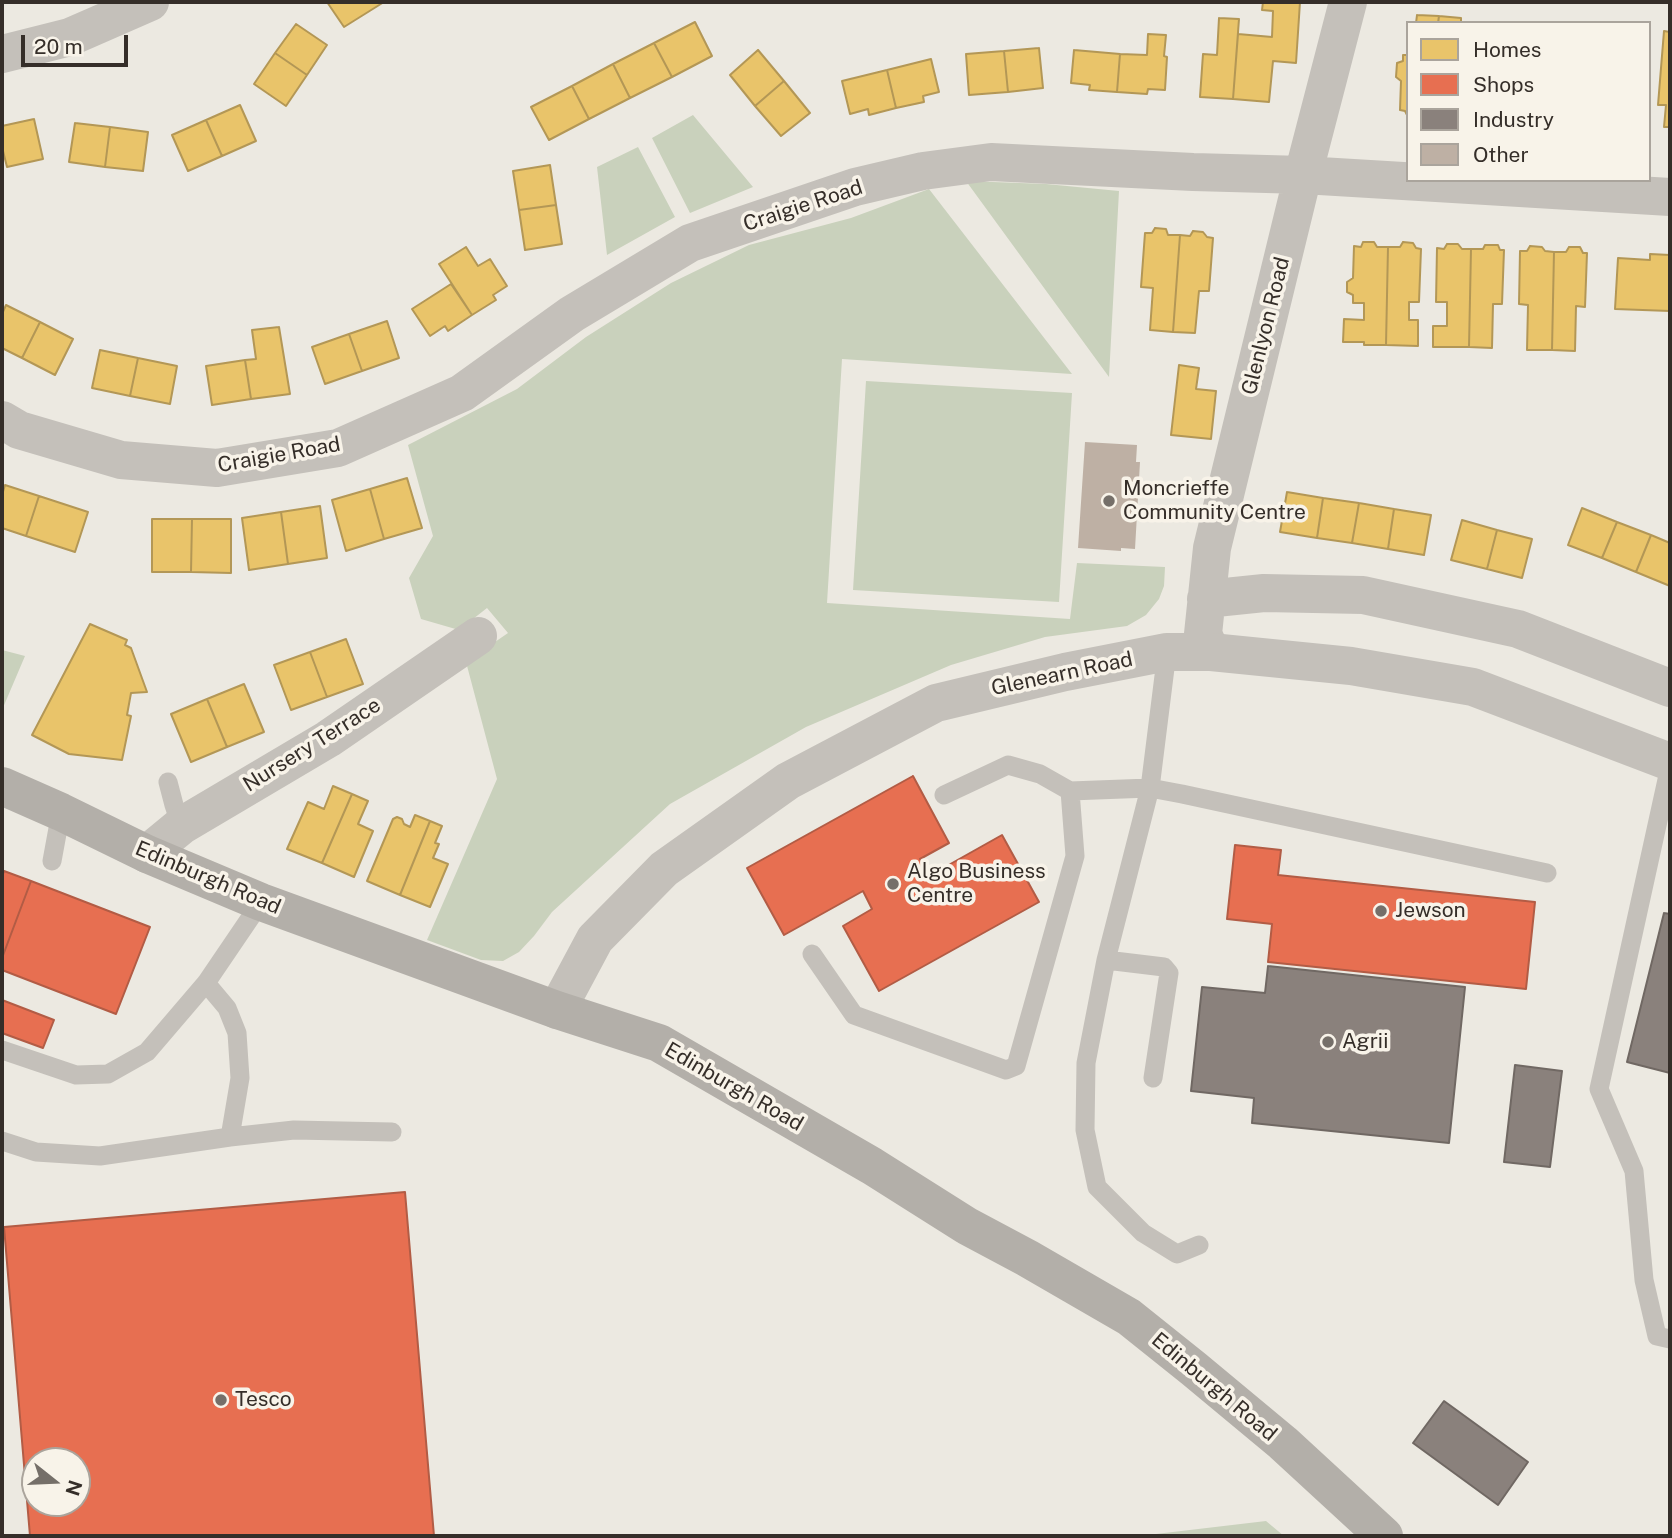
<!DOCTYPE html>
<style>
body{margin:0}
#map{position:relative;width:1672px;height:1538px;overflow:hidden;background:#ece9e1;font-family:"Public Sans",sans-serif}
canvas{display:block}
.frame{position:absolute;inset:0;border:4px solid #352e29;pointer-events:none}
.legend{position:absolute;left:1406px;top:21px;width:245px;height:161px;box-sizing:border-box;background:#f8f3e9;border:2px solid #aaa49c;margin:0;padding:9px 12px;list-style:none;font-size:21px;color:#352e29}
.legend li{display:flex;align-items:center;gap:14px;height:35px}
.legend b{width:35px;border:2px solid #aaa49c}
.north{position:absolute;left:21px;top:1447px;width:70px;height:70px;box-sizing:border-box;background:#f8f3e9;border:2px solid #aaa49c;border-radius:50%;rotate:108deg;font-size:19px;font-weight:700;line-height:28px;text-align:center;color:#352e29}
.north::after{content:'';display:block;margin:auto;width:24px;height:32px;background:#756f69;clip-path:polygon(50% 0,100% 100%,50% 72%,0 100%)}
.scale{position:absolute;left:21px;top:35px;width:107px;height:32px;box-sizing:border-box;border:4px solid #352e29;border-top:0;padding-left:9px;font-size:21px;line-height:24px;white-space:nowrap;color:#352e29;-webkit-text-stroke:5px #f8f3e9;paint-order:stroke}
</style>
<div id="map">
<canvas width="1672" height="1538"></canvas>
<div class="frame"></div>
<ul class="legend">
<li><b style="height:19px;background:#e9c46a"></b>Homes</li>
<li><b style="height:19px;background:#e76f51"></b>Shops</li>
<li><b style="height:19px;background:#8a817c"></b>Industry</li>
<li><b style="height:19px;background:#beb0a4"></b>Other</li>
</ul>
<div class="north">N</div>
<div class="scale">20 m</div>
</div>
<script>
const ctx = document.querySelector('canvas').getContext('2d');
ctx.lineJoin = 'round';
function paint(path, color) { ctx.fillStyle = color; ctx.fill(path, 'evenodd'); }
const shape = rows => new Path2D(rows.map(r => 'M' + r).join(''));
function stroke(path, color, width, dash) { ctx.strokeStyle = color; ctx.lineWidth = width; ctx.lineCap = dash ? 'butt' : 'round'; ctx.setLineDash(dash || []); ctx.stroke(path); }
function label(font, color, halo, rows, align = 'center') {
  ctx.font = font + ' "Public Sans",sans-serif'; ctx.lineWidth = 7; ctx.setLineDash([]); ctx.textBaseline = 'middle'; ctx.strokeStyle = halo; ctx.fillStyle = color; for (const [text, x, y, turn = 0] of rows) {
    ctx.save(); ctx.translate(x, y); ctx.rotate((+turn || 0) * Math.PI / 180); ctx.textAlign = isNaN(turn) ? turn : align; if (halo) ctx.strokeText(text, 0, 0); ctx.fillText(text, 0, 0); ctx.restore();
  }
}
paint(shape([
 [693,115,753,187,690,213,652,138],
 [638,147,675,217,607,255,597,167],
 [966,181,1046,184,1119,191,1109,377],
 [929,189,1072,374,842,359,827,603,1070,619,1077,563,1165,567,1164,586,1159,599,1146,615,1127,626,1045,637,951,665,806,727,670,804,552,912,534,936,519,952,503,961,481,960,427,940,497,779,466,662,508,633,487,608,459,630,421,619,409,578,433,536,408,445,517,389,586,337,671,283,749,245,851,218],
 [866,381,1072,393,1059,602,853,590],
 [2,650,25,656,2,710],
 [1266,1521,1284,1536,1139,1536]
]), '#c9d1bc');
const homes = shape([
 [327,2,384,2,344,27,327,2],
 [1263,2,1300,2,1296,63,1273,61,1269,102,1233,99,1238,34,1272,37,1273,11,1262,10,1263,2],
 [1417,15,1439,16,1438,23,1416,23,1417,15],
 [1439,16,1461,18,1461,23,1438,23,1439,16],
 [1219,18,1239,19,1233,99,1200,97,1203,54,1217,55,1219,18],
 [695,22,712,56,672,77,654,43,695,22],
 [296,24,327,45,307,75,275,53,296,24],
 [1664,31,1670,32,1670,127,1664,127,1666,105,1658,105,1664,31],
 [1148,34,1166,35,1164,56,1167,57,1165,90,1148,89,1147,94,1117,92,1120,54,1147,55,1148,34],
 [654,43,672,77,630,98,613,64,654,43],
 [1039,48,1043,88,1008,92,1004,51,1039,48],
 [758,50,784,81,755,106,730,75,758,50],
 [1074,50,1120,54,1117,92,1089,90,1090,85,1071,83,1074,50],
 [1004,51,1008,92,969,95,966,54,1004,51],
 [275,53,307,75,286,106,254,84,275,53],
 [1403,55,1408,55,1408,117,1405,111,1400,110,1401,81,1396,77,1397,63,1403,61,1403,55],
 [931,59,939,92,923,96,924,102,896,108,887,70,931,59],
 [613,64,630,98,589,119,572,86,613,64],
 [887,70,896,108,869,115,868,109,850,114,842,81,887,70],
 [784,81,810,113,781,136,755,106,784,81],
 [572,86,589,119,549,140,531,107,572,86],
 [240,105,256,141,222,156,206,120,240,105],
 [34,119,43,159,7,167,2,147,2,126,34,119],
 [206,120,222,156,188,171,172,135,206,120],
 [75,123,110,127,105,167,69,162,75,123],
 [110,127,148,132,143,171,105,167,110,127],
 [550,165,556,205,519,210,513,171,550,165],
 [556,205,562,244,525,250,519,210,556,205],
 [1155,228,1166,229,1168,235,1180,235,1173,332,1150,330,1153,288,1141,287,1145,233,1152,233,1155,228],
 [1193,231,1203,232,1207,237,1213,238,1209,291,1199,291,1195,333,1173,332,1180,235,1190,236,1193,231],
 [1363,242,1374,242,1377,247,1388,247,1386,345,1364,345,1364,342,1343,342,1344,319,1364,320,1364,303,1353,303,1353,295,1347,292,1347,282,1353,278,1354,246,1361,247,1363,242],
 [1403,242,1413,243,1416,248,1421,249,1419,302,1409,302,1409,320,1418,320,1418,346,1386,345,1388,247,1400,247,1403,242],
 [1447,244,1458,244,1462,249,1471,249,1469,347,1433,347,1433,326,1447,326,1447,302,1436,302,1437,248,1444,249,1447,244],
 [1485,245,1498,245,1500,250,1504,250,1502,304,1493,304,1492,348,1469,347,1471,249,1483,249,1485,245],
 [1530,246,1542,247,1545,251,1554,252,1552,350,1527,350,1528,305,1519,304,1520,251,1527,251,1530,246],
 [466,247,478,266,490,259,507,286,493,295,496,300,472,315,439,264,466,247],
 [1569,247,1580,247,1583,253,1587,253,1585,307,1576,306,1575,351,1552,350,1554,252,1566,252,1569,247],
 [1650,254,1670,255,1670,311,1615,309,1618,258,1650,260,1650,254],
 [451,284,472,315,448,331,445,326,430,336,412,309,451,284],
 [6,305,40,322,22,358,2,348,2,314,6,305],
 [387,321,399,358,362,371,349,334,387,321],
 [40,322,73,339,55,375,22,358,40,322],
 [279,327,290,394,251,399,245,360,256,359,252,330,279,327],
 [349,334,362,371,325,384,312,347,349,334],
 [100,350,138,358,130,396,92,388,100,350],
 [138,358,177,366,170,404,130,396,138,358],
 [245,360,251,399,212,405,206,366,245,360],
 [1179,365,1199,368,1196,389,1216,391,1211,439,1171,435,1179,365],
 [407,478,422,528,384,539,370,489,407,478],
 [5,485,39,496,26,536,2,528,2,495,5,485],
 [370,489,384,539,346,551,332,500,370,489],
 [1287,492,1323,498,1317,538,1280,532,1287,492],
 [39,496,88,512,75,552,26,536,39,496],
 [1323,498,1359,503,1352,543,1317,538,1323,498],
 [1359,503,1394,509,1388,549,1352,543,1359,503],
 [320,506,327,558,288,564,281,512,320,506],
 [1582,508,1617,522,1602,558,1568,545,1582,508],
 [1394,509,1431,515,1424,555,1388,549,1394,509],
 [281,512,288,564,249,570,242,518,281,512],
 [152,519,192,519,191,572,152,572,152,519],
 [192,519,231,519,231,573,191,572,192,519],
 [1462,520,1497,530,1487,569,1451,560,1462,520],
 [1617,522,1651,535,1636,572,1602,558,1617,522],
 [1497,530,1532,539,1522,578,1487,569,1497,530],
 [1651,535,1670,543,1670,586,1636,572,1651,535],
 [90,624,127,640,125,645,131,648,147,692,131,693,127,715,131,716,122,760,69,754,32,735,90,624],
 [346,639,363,684,327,697,310,652,346,639],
 [310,652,327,697,291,710,274,665,310,652],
 [244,684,264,732,227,747,207,699,244,684],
 [207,699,227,747,191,762,171,714,207,699],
 [333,786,352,794,322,863,287,849,308,802,324,809,333,786],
 [352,794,368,801,358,824,373,831,354,877,322,863,352,794],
 [415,815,430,821,400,895,367,881,393,819,397,817,402,819,404,824,410,827,415,815],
 [430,821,442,826,435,843,439,844,433,858,448,864,430,907,400,895,430,821]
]);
paint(homes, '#e9c46a');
stroke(homes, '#b39756', 2);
const shops = shape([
 [913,776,949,843,920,859,929,876,1002,835,1039,902,879,991,843,926,872,909,863,891,784,935,747,868,913,776],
 [1235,845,1281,850,1278,875,1535,902,1526,989,1268,962,1272,924,1227,919,1235,845],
 [4,871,31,881,2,958,2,877,4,871],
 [31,881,150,927,116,1014,2,970,2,958,31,881],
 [2,1000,54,1020,43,1048,2,1033,2,1000],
 [405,1192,434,1536,30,1536,4,1227,405,1192],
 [35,1461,77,1461,77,1503,35,1503,35,1461]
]);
paint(shops, '#e76f51');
stroke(shops, '#b25c45', 2);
const industry = shape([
 [1664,913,1670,914,1670,1073,1627,1062,1664,913],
 [1268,966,1465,987,1449,1143,1252,1123,1254,1098,1191,1091,1202,987,1265,993,1268,966],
 [1515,1065,1562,1071,1550,1167,1504,1162,1515,1065],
 [1444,1401,1528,1462,1498,1505,1413,1443,1444,1401]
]);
paint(industry, '#8a817c');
stroke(industry, '#706863', 2);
paint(shape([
 [1085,442,1137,445,1136,462,1140,462,1135,549,1121,548,1121,551,1078,548]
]), '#beb0a4');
stroke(shape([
 [1167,652,1150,788,1106,960,1086,1063,1085,1130,1097,1187,1143,1233,1177,1254,1199,1245],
 [1670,766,1599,1089,1634,1171,1644,1280,1657,1336,1670,1339],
 [168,782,174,805,181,826],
 [944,795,1008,765,1040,774,1070,791],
 [52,861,61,812],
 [812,954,854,1015,1006,1070,1016,1066,1075,856,1070,791,1150,788,1182,794,1547,873],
 [1106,960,1164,967,1169,973,1153,1078],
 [206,983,227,1008,237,1033,240,1078,230,1137],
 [2,1050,76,1075,108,1074,147,1052,206,983,261,902],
 [2,1141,36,1152,100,1156,230,1137,294,1130,392,1132]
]), '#c4c0ba', 19);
stroke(shape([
 [2,54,70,37,150,2],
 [2,420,19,430,121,460,217,468,338,448,462,393,572,314,690,243,855,187,923,171,991,162,1193,172,1303,175,1670,197],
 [1206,599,1264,593,1363,595,1518,629,1670,688],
 [1211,652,1203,634,1212,548,1303,175,1348,2],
 [147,854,181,826,328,739,478,636]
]), '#c4c0ba', 38);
stroke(shape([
 [557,1010,595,939,664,869,788,781,936,703,1065,672,1167,652,1211,652,1351,666,1473,687,1670,762]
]), '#c4c0ba', 38);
stroke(shape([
 [2,786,61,812,147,854,261,902,557,1010,659,1043,872,1166,967,1226,1027,1258,1129,1317,1194,1369,1283,1443,1384,1536]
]), '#b3afa9', 38);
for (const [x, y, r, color] of [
 [1109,501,7,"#756f69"],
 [893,884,7,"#756f69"],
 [1381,911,7,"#756f69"],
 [1328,1042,7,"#756f69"],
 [221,1400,7,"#756f69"]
]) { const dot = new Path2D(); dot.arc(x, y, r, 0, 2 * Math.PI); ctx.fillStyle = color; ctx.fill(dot); stroke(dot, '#f8f3e9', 2.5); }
label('21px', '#352e29', '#f8f3e9', [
 ["Craigie Road",803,206,-18],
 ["Glenlyon Road",1266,326,-76],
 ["Craigie Road",279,455,-10],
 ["Glenearn Road",1062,674,-12],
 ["Nursery Terrace",312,745,-32],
 ["Edinburgh Road",208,878,23],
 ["Edinburgh Road",734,1087,30],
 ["Edinburgh Road",1214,1387,40]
]);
label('21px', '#352e29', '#f8f3e9', [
 ["Moncrieffe",1123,489],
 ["Community Centre",1123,513],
 ["Algo Business",907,872],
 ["Centre",907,896],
 ["Jewson",1395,911],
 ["Agrii",1342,1042],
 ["Tesco",235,1400]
], 'left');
</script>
